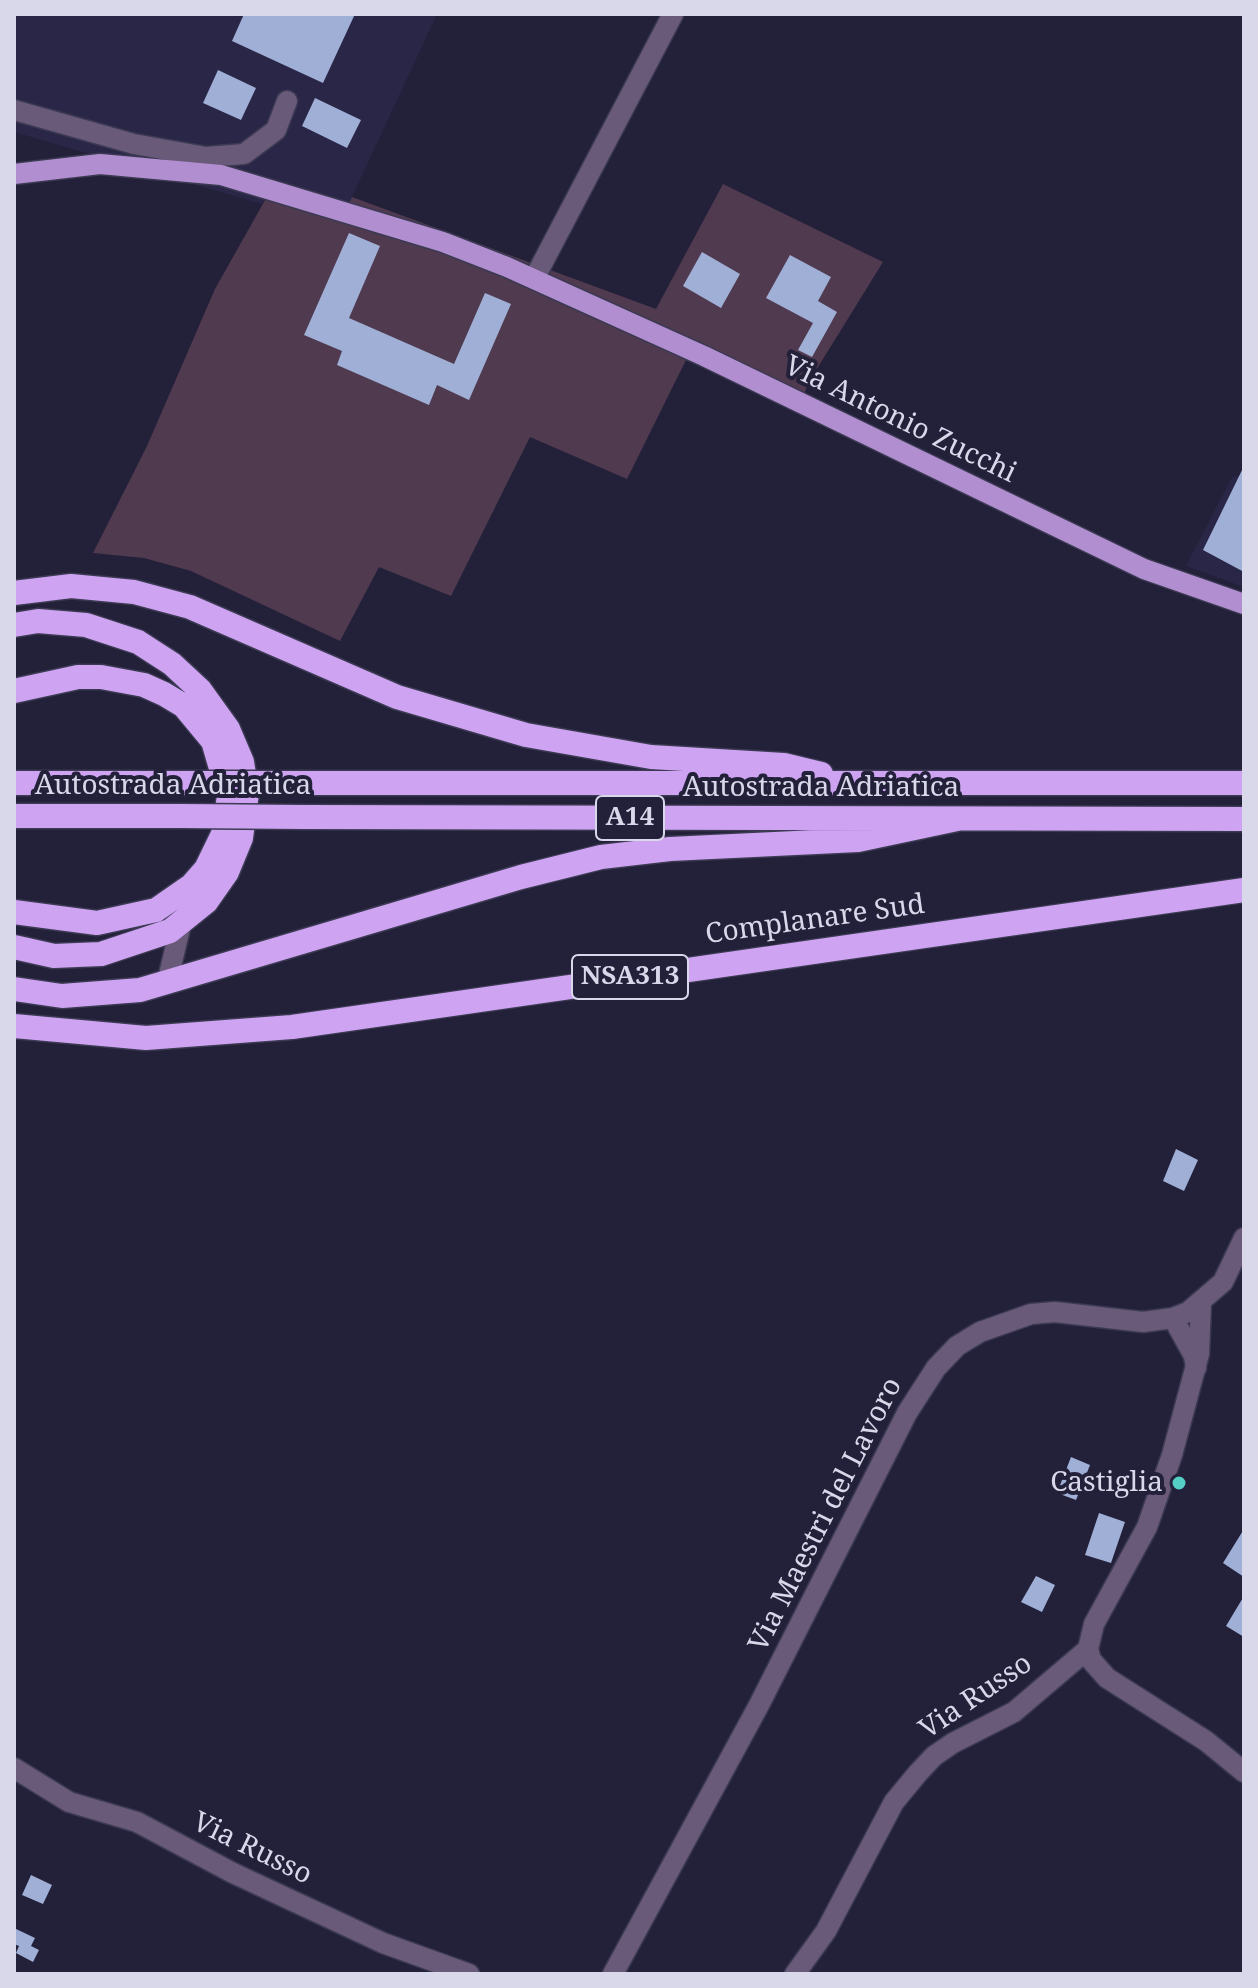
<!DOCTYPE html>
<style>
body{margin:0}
#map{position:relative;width:1258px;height:1988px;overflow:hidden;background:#23203a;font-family:"Noto Serif",serif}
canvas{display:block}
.frame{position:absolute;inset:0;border:16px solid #d9d8ea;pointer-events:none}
</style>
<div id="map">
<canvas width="1258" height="1988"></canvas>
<div class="frame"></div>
</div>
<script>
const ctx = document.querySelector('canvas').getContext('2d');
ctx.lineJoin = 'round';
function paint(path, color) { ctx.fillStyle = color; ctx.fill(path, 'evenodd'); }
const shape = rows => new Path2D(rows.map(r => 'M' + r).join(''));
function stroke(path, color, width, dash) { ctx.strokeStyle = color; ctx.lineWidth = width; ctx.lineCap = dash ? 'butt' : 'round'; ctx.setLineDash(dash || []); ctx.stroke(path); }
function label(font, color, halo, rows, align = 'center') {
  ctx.font = font + ' "Noto Serif",serif'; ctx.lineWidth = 8; ctx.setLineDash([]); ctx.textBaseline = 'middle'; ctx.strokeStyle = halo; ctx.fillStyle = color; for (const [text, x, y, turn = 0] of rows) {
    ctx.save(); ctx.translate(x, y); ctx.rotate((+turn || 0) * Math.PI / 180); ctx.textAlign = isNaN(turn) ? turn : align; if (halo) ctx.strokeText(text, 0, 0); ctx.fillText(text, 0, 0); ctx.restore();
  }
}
paint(shape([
 [14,14,437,14,344,214,269,193,262,204,14,132],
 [1244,475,1244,587,1186,566,1232,477]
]), '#2a2647');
paint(shape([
 [723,184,883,262,810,380,799,405,688,356,627,479,530,437,451,596,379,567,340,641,191,571,144,558,93,553,147,446,215,289,269,193,344,214,352,197,656,309]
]), '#503a4f');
paint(shape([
 [244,14,355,14,323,83,232,41],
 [218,70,256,88,241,120,203,103],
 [315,98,361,120,347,148,302,126],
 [349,233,380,246,349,318,454,364,485,293,511,304,469,400,437,385,429,405,337,365,342,351,304,335],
 [702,252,740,274,721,308,683,286],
 [790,255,831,277,818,301,837,312,812,357,798,350,813,323,766,298],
 [1244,466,1244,572,1203,550],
 [1176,1149,1198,1160,1184,1191,1163,1181],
 [1071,1457,1090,1465,1076,1500,1057,1493],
 [1099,1513,1125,1522,1111,1563,1085,1555],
 [1244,1529,1244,1577,1223,1563],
 [1036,1576,1055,1585,1042,1612,1021,1602],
 [1244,1596,1244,1637,1226,1626],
 [31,1875,52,1885,43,1904,22,1895],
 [14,1928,35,1938,31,1946,39,1950,33,1962,16,1953,19,1946,14,1944]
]), '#a0afd6');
const minor = shape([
 [14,110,134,144,206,157,244,154,276,130,287,101],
 [534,279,673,14],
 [167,983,181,924],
 [1173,1318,1194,1356,1196,1368],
 [1088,1649,1091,1660,1107,1678,1206,1741,1244,1772],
 [14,1768,69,1802,137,1822,233,1873,383,1943,469,1974],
 [613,1974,759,1705,907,1413,936,1368,957,1346,980,1332,1031,1314,1055,1312,1143,1322,1173,1318,1188,1312,1223,1282,1244,1238],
 [795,1974,826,1931,894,1802,918,1773,934,1756,953,1743,1014,1712,1088,1649,1094,1624,1147,1527,1172,1455,1199,1354,1201,1304]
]);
const major = shape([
 [14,174,100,164,221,175,443,242,507,267,704,356,1144,569,1244,604]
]);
const highway = shape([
 [14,593,71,586,134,592,190,607,397,697,526,735,651,757,784,765,821,774],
 [14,625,38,621,86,625,138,642,172,664,200,690,228,729,242,762,247,793,241,838,227,872,206,902,170,931,101,954,54,956,14,947],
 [14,691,78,677,101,677,144,685,164,694,184,706,213,741,229,796,223,834,206,869,192,885,156,910,97,923,14,912],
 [14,783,182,783],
 [302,783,1244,783],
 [14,816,181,816],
 [303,817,1244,819],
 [14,989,62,996,140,990,521,877,601,857,670,849,858,840,957,819],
 [14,1026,146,1038,292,1027,1244,890]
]);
stroke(minor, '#3c3a53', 23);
stroke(major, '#3c3a53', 23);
stroke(highway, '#3c3a53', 27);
stroke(minor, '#6a5a79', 20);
stroke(major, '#b18ed0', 20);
stroke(highway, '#cda3f2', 24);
const highwayBridge = shape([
 [182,783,302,783],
 [181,816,303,817]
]);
stroke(highwayBridge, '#3c3a53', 27, []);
stroke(highwayBridge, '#cda3f2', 24);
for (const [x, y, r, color] of [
 [1179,1483,8,"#55cec5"]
]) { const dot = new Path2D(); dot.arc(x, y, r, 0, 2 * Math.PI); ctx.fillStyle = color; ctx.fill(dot); stroke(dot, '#23203a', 3); }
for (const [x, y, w] of [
 [630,818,68],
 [630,977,116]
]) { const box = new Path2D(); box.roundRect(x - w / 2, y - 22, w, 44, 6); ctx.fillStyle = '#23203a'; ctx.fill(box); stroke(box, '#d9d8ea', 2); }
label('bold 26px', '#d9d8ea', null, [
 ["A14",630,818],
 ["NSA313",630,977]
]);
label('28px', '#d9d8ea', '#23203a', [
 ["Via Antonio Zucchi",900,420,26],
 ["Autostrada Adriatica",173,786],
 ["Autostrada Adriatica",821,788],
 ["Complanare Sud",815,920,-8],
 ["Via Maestri del Lavoro",826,1515,-63],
 ["Via Russo",976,1697,-34],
 ["Via Russo",252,1849,26]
]);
label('28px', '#d9d8ea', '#23203a', [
 ["Castiglia",1163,1483]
], 'right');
</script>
